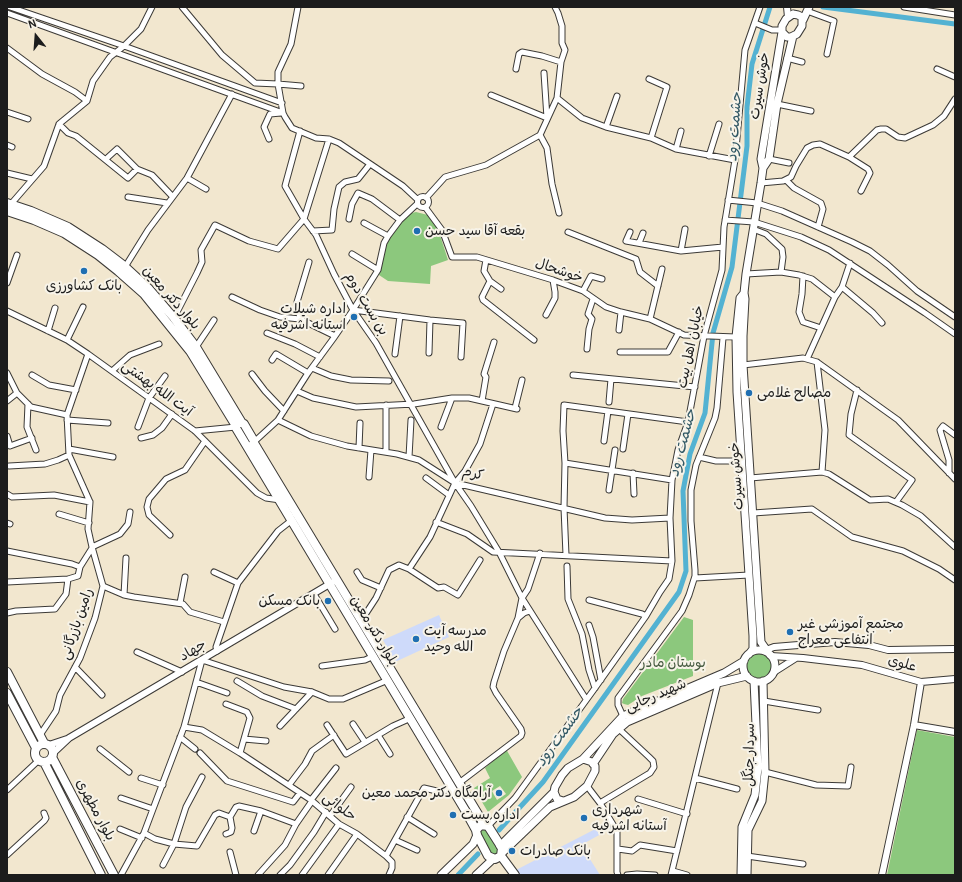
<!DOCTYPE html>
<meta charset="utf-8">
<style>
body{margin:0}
#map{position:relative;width:962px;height:882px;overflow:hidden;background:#f2e7cf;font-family:Pangolin,sans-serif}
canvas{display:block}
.frame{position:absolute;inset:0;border:8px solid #1c1c1c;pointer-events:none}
.north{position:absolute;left:16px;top:16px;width:40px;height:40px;-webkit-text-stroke:3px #f7f3e8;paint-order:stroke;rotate:343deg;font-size:11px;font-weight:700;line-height:16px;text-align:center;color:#1c1c1c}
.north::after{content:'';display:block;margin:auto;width:14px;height:18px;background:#1c1c1c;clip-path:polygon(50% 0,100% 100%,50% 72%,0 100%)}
</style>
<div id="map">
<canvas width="962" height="882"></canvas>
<div class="frame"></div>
<div class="north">N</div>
</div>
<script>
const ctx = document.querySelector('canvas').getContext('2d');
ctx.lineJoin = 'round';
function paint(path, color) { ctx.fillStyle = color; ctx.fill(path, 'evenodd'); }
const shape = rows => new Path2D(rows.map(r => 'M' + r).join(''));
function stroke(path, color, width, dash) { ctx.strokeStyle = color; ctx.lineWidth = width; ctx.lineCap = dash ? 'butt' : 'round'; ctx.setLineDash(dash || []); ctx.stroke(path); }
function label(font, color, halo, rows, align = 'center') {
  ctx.font = font + ' Pangolin,"Playpen Sans Arabic",sans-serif'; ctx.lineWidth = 4; ctx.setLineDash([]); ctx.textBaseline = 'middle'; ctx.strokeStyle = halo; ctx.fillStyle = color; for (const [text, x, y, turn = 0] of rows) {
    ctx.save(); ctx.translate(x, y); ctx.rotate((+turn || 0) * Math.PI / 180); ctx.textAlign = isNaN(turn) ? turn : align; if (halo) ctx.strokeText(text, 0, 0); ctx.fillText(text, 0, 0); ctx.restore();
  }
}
paint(shape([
 [439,615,449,637,395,662,383,640],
 [609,822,612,828,581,845,600,875,519,875,516,870]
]), '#cedafa');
paint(shape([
 [416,212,428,215,434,222,438,229,448,260,431,266,430,284,388,281,379,275,386,245,392,232,408,214],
 [684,617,693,620,693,676,642,696,628,705,624,704,622,703,623,699],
 '746 666a13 13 0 1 1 26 0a13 13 0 1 1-26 0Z',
 [917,730,955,737,955,875,887,875],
 [506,749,522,777,509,795,488,812,482,802,494,795,497,800,506,794,500,786,492,791,494,795,482,802,474,788,490,778,485,768],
 [485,827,500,852,492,856,479,831]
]), '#8cc87d');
stroke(shape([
 [823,7,955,24],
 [499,830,543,782,679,592,686,571,683,491,690,454,705,413,713,333,732,267,747,146,747,107,752,64,770,7],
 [458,875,478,854]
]), '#53b2d2', 5);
const minor = shape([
 [10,7,124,46,282,103],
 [182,7,222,55,255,83,278,84,301,86],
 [298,7,291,44,278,72,278,84,283,113,285,117,292,128,316,138,329,139,339,143,403,186,418,200],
 [904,7,955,15],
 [807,11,834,21,827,54],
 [7,13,283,113],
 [755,23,772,30,782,30],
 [7,48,42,74,75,92,87,101],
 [787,58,802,62],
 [516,69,519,54,522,52,542,56,561,62],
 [937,69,955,77],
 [649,79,667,87,651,138],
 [491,95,547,118,544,73],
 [557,98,582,118,606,127,651,138,676,149,735,160],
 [777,104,811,111],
 [7,112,28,119],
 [59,124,68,133,76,136,128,178,137,169,117,149,106,159],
 [606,127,617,96],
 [300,131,285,186,304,219,316,235,334,274,353,310,376,343,455,483,471,506,499,552,522,598,586,699],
 [540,135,547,148,552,184,559,213],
 [269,139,264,127,270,114,281,113],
 [7,145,12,147],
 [676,149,681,131],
 [709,156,719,124],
 [849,157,868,169,870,173,861,191],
 [769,159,789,163],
 [137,169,152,175,172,196],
 [7,173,32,179],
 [187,178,206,189],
 [786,180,794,188,821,203,823,209,818,227],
 [761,183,783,181,791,177,796,166,807,148,813,145,820,144,849,157,877,130,881,129,886,129,898,137,905,138,933,125,944,116,955,99],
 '417.5 202a5.5 5.5 0 1 1 11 0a5.5 5.5 0 1 1-11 0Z',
 [128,197,167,203],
 [426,198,445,177,486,165,540,135,557,98,561,62,565,50,562,43,562,26,558,13,555,7],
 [728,200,757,203,782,211,852,242,870,251,888,265,917,291,955,317],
 [11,204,44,166,59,124,87,101,93,81,110,57,124,46,141,29,152,7],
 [425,207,442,230,452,257,477,257,553,280,583,291,606,307,621,312,650,319,684,335,736,337],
 [349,219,352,204,358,193,372,199,400,220],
 [725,220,754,222,801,237,829,250,925,313,955,334],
 [364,223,388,236],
 [313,231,332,230,334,209,339,187,345,182,358,179,370,164],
 [568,232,636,259,640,272,658,286],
 [630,232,626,241,681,251,723,247],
 [639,243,643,233],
 [681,251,685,229],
 [352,254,378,270],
 [486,260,484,271,490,281,482,297,483,300,534,340],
 [125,267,148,230,187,178,232,94],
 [781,272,799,275,812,279,835,297,842,287,850,263],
 [746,274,781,272,783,257,782,249,766,234,753,229],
 [803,276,802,294,799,312,803,322,821,328],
 [490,281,501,289],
 [7,283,17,255],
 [842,287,873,313,882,323],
 [583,291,591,276,602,279],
 [232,297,260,310,280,317,300,319,335,336],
 [353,310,430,320,463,323,461,357],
 [7,311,67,340,88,354,195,431,257,493,266,498,280,500],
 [546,315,555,298,555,292,553,280],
 [174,318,197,273,202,262,201,250,215,225,249,241,278,249,304,219,329,139],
 [300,319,297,302,309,262],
 [650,319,662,269],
 [619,330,621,312],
 [48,331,55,308],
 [267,333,295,344,320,357],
 [67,340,83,307],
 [196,347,214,320],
 [587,349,589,329,592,319,588,314,593,299],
 [620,352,668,352,679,332],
 [429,353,430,320],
 [395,354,400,316],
 [807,359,835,297],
 [272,360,276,354,308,373],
 [817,362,825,430,822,472],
 [743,365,803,358,817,362,898,420,955,479],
 [312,368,331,376,351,380,389,381],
 [112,371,130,355,159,344],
 [7,373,17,393,31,407,67,415],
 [252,374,265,391,284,411],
 [32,375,49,385,76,390],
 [573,375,695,387],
 [857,390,851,414,849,435,912,480,896,502],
 [297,391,313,398,356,407,414,404,452,398,469,398,517,409],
 [7,401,17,393],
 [482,401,486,377,484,374,494,342],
 [609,402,611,379],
 [28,404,27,427,36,450],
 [386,405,386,452],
 [515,408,522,380],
 [67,420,108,423],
 [278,420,311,436,347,446,397,454,419,460,455,483,605,518,632,520,670,518],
 [138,427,149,398,165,376],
 [441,427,452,398],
 [195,431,236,427],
 [7,436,10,446,32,438],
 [141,438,153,435,162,428,172,414],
 [604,441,608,411],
 [254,442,278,420,308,373,333,339,353,310,378,270,384,243,388,236,400,220,417,204],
 [359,448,360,423],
 [69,449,113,457],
 [623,449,628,414],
 [409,457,411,420],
 [699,457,716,461,742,461],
 [565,463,672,480],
 [9,466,45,464,58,460,69,455],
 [633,473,634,494],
 [949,473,949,460,940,430,943,426,955,435],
 [369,477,371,450],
 [426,478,449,495],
 [750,478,822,472,829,474,870,500,888,499,902,505,921,516,955,547],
 [609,490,615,450],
 [7,494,12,497,54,495,90,502],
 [753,513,812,509,852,537,903,551,939,569,955,580],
 [59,514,89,523],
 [436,522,467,534,493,552,672,561],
 [7,523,10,524],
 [170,535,149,515,147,507,149,499,166,479,185,470,205,441],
 [92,547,120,534,128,524,130,512],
 [7,551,72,564,80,567],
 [566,555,564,508,565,463,563,431,564,405,688,422],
 [567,566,568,599,582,634,589,670,595,688],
 [409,569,430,537,455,483,465,471,480,444,493,404],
 [214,572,238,583],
 [357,572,362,580,381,588],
 [695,578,749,575],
 [7,582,68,579,78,576,80,567,92,548],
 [103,586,124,595,134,597,183,604,190,612,224,622],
 [314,594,335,629],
 [124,595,126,558],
 [589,600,642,614,646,616],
 [180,603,185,577],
 [530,611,524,613,518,618,522,598,528,589,540,553],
 [7,613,16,611,55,609,66,594,68,579],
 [361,621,376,598,389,570,399,565,409,569,438,588,444,587,458,595,480,560],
 [589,625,593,637,601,680],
 [217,651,216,647,238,583,278,531,292,520],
 [137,652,182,672],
 [322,666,365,660,374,656],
 [75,667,102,695],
 [237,681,262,696,296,709],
 [196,682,227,693],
 [764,701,818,710],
 [226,704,247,712,250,718,240,753],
 [623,716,618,705,618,698,682,611,689,595,695,576,695,570,691,521,691,490,696,465,715,418,717,408,723,338],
 [353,724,365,742],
 [327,725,346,754,393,726,411,718],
 [280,726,312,692],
 [184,727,202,730,240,753,311,800,339,824,357,834,386,856,424,788,441,792,452,788],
 [40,735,56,711,60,695,80,658,95,618,103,586,92,547,88,529,90,502,69,455,67,415,88,354],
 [378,735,390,754],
 [180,737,195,749],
 [244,739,266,741],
 [100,749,129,772],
 [200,753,227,781,293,802,300,793],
 [765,772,816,785,848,786,851,767],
 [141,778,163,785],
 [695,778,737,789],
 [459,783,521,736,522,733,521,729,496,693,493,687,494,682,504,651,518,618],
 [289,785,305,764,312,751,334,735],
 [587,786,600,803,617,831,617,872,618,875],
 [7,790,39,760],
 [121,798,153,809],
 [638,799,687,814],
 [311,800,336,768],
 [600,803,650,773,654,767,653,761,649,757,619,729],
 [330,816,351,787],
 [407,817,434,834],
 [488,826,515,798,595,688,646,616,660,592,669,579,672,561,670,518,672,480,678,450,688,422,704,336,722,270,724,227,735,160,745,50,760,7],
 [120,829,142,838],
 [254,831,261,811],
 [144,833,155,839,174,844,197,846,215,815,219,813,230,817,236,807,239,806,261,811,296,824],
 [226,834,231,832,232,828,230,817],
 [395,840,417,850],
 [618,849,632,851,640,845,677,851],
 [230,852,236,875],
 [7,855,44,821,46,818,44,813],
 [386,856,392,862,392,868,389,875],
 [747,856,803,864],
 [163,865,174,844,186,807,202,777],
 [673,871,687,875],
 [121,875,144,833,153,809,184,727,202,660,284,687,312,692,329,699,343,699,388,680],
 [258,875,285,845,296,824,312,801],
 [280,875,290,865,314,832,326,812],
 [302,875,339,824],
 [328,875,357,834],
 [627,875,637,874,655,875],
 [671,875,718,683]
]);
const tertiary = shape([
 [787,7,788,17],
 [766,650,774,647,835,642,869,645,888,650,955,649],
 [771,656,803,658,862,665,921,682,955,679],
 [774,672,796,658],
 [914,725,955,732],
 [49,745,67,739],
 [53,753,69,738,333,582],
 [882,875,914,725,921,682]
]);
const secondary = shape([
 [793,14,798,15,802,17,802,26,797,34,791,37,787,37,782,32,782,26,786,19,793,14],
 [803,20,809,7],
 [763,168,769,159,777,104,793,36],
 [744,293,740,298,736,337,737,392,753,636,753,649,749,654],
 '743 666a16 16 0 1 1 32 0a16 16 0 1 1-32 0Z',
 [770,655,761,642,743,365,743,336,745,299,744,293,746,274,761,183,763,168,761,159,782,32],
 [583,759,623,716,724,673,744,661],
 [593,764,613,734,627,722,718,683,747,676],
 [500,846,554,792],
 [502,853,550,807,574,797,587,786,595,771,595,766,592,762,583,759,568,768,562,775,555,787,554,792,557,799,563,801],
 [441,875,473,844,477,835],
 [476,875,493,859],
 [741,875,742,827,755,795,758,768,754,681],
 [747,875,748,830,762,801,765,772,763,681]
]);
const primary = shape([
 [7,203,31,211,68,227,102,249,123,265,149,289,174,318,196,347,242,423],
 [7,211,34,220,64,233,98,255,118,271,144,294,190,351,236,426],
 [254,443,484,824],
 [248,447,253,445,254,441,244,424,239,422,236,424,236,428,465,810,476,830,477,835,488,856,495,859,501,856,502,848,488,826,481,825,476,830],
 [7,672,44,743],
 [7,693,36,748],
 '35 753a9 9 0 1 1 18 0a9 9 0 1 1-18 0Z',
 [52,757,114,875],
 [44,762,101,875],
 [501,856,515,875]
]);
stroke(minor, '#3c3a37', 7);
stroke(tertiary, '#3c3a37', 8);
stroke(secondary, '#3c3a37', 9);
stroke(primary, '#3c3a37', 10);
stroke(minor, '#fff', 5);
stroke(tertiary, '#fff', 6);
stroke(secondary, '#fff', 7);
stroke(primary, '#fff', 8);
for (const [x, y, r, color] of [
 [417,231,4,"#1f6fb2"],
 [84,271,4,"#1f6fb2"],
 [354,317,4,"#1f6fb2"],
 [749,393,4,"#1f6fb2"],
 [328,601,4,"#1f6fb2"],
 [790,632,4,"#1f6fb2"],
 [416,639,4,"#1f6fb2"],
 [499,793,4,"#1f6fb2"],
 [453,815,4,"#1f6fb2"],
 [584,818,4,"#1f6fb2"],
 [512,851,4,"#1f6fb2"]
]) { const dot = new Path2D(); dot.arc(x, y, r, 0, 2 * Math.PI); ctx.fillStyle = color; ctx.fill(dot); stroke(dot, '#f7f3e8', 1.5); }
label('14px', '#1c1c1c', '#f7f3e8', [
 ["خوش سیرت",760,86,-81],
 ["خوشحال",559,271,19],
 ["بلوار دکتر معین",171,298,49],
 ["بن بست دوم",366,304,59],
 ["خیابان اهل بیت",691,347,-78],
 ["آیت الله بهشتی",157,389,36],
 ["کرم",473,474,15],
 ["خوش سیرت",737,476,-94],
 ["رامین بازرگانی",77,624,-71],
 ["بلوار دکتر معین",374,631,59],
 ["جهاد",193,651,-31],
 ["علوی",902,664,16],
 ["شهید رجایی",656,696,-23],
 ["سردار جنگل",750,755,-89],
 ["حلوائی",339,807,37],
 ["بلوار مطهری",95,810,62]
]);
label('14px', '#1c1c1c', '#f7f3e8', [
 ["بقعه آقا سید حسن",425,231],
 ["بانک کشاورزی",84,286,"center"],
 ["اداره شیلات",346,309,"right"],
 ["استانه اشرفیه",346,325,"right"],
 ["مصالح غلامی",757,393],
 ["بانک مسکن",320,601,"right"],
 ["مجتمع آموزشی غیر",798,624],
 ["انتفاعی معراج",798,640],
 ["مدرسه آیت",424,631],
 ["الله وحید",424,647],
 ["آرامگاه دکتر محمد معین",491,793,"right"],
 ["شهرداری",592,810],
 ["آستانه اشرفیه",592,826],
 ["اداره پست",461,815],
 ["بانک صادرات",520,851]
], 'left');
label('14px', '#43583e', '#f7f3e8', [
 ["بوستان مادر",673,663]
]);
label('italic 15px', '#325865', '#f7f3e8', [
 ["حشمت رود",735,127,-86],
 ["حشمت رود",683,443,-75],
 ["حشمت رود",560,737,-54]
]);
</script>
